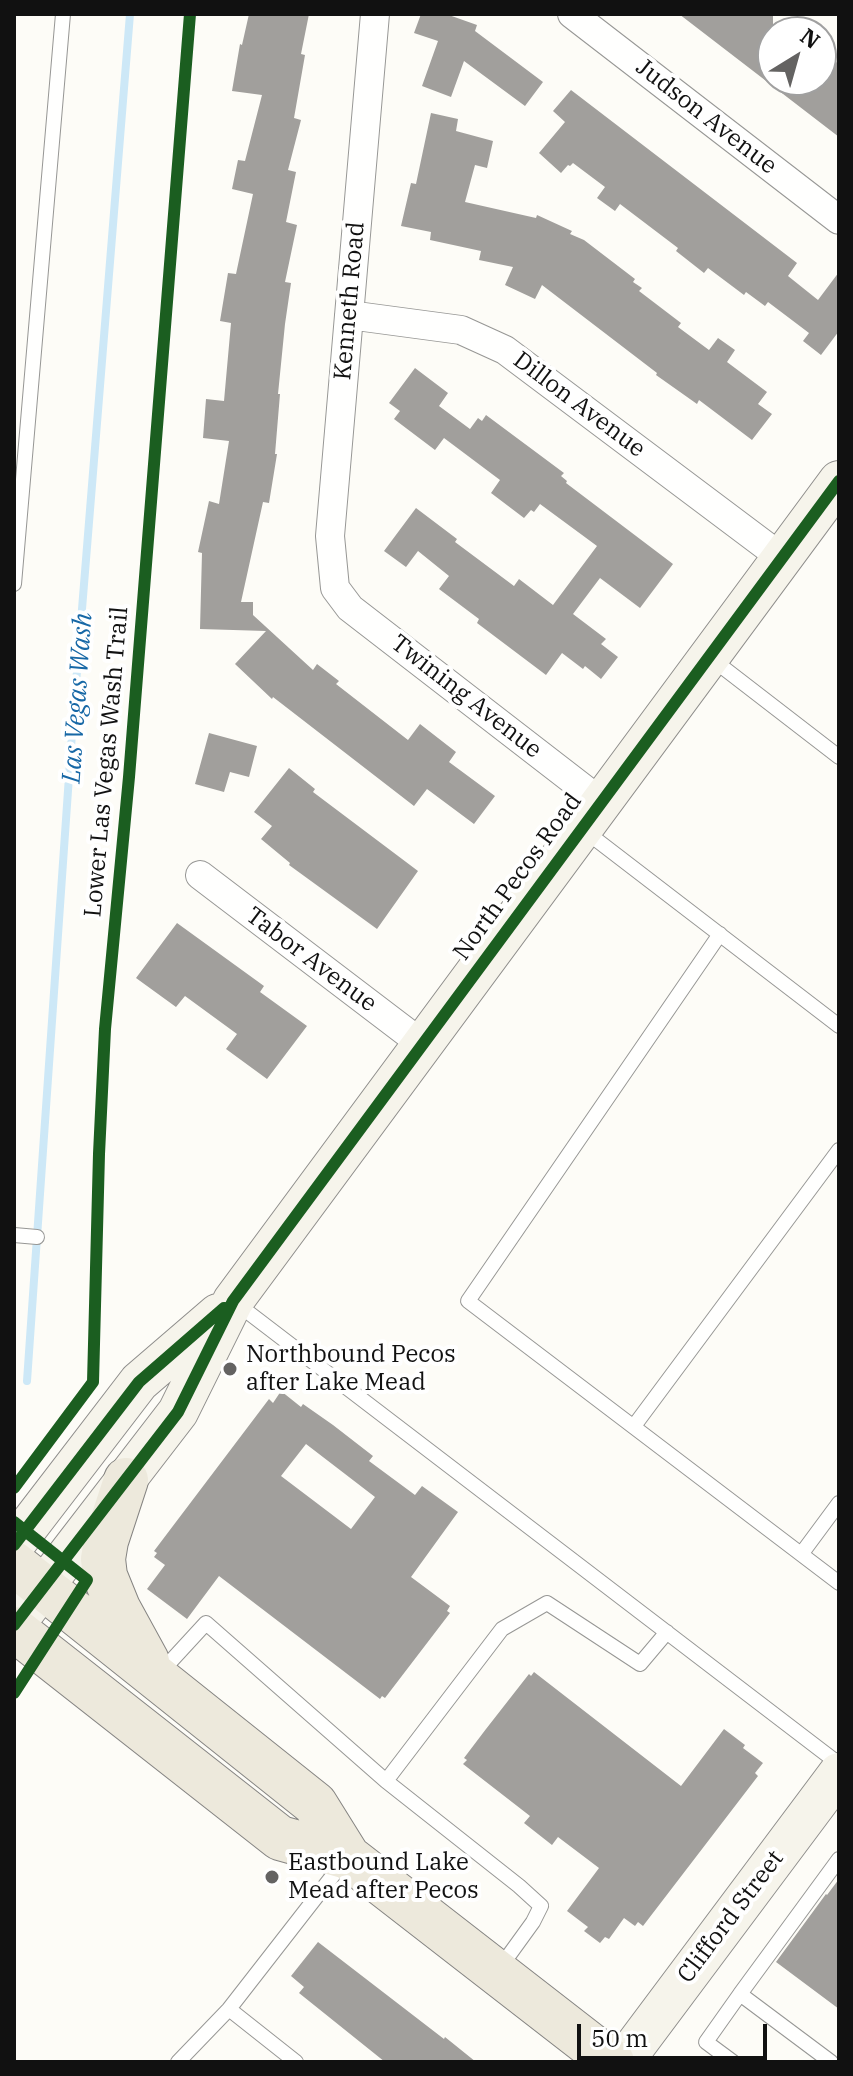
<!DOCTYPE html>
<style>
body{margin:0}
#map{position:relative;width:853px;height:2076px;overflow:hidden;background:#fdfcf7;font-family:"IBM Plex Serif",serif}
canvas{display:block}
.frame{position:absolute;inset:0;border:16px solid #111;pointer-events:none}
.north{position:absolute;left:757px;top:16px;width:80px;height:80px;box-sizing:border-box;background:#fff;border:2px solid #a0a0a0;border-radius:50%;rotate:37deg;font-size:22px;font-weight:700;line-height:32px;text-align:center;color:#111}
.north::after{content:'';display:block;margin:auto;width:28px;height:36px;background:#646362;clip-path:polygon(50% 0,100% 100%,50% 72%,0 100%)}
.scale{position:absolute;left:577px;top:2024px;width:190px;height:36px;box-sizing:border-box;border:4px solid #111;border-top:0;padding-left:10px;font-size:24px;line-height:28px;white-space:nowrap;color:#111;-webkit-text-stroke:6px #fff;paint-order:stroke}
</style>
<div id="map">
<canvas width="853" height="2076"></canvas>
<div class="frame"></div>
<div class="north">N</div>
<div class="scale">50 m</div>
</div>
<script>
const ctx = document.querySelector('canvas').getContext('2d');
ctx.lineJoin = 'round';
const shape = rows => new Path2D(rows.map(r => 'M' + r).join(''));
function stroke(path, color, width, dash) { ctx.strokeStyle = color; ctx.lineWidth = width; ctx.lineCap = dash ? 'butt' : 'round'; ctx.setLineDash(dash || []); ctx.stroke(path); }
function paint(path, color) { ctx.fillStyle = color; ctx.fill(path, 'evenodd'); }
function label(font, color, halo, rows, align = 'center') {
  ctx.font = font + ' "IBM Plex Serif",serif'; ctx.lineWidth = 8; ctx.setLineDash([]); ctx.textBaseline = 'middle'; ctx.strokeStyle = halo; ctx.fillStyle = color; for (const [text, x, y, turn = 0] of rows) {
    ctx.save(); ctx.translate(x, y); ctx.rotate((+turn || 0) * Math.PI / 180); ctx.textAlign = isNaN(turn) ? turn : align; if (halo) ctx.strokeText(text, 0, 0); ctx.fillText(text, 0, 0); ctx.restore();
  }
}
stroke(shape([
 [27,1381,72,733,130,14]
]), '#cde8f7', 8);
paint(shape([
 [249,14,309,14,301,54,305,55,294,118,301,120,288,170,296,172,286,222,297,225,285,282,291,283,285,324,278,394,280,394,275,454,277,454,269,503,263,502,241,602,253,602,253,615,313,670,317,664,339,681,336,684,408,740,420,724,456,752,449,762,495,796,474,824,427,789,414,806,273,697,272,699,235,664,266,631,200,629,202,553,198,552,209,501,219,504,229,441,203,438,206,399,224,401,231,323,220,321,228,273,236,274,253,194,232,189,238,160,245,161,262,95,232,91,240,44,242,45],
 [421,14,446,14,477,25,475,31,543,82,525,106,464,61,451,97,422,86,438,41,414,33],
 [679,14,773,14,773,80,823,80,839,59,839,137],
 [571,90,797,263,788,276,818,300,839,272,839,331,821,355,803,341,809,333,768,302,765,306,746,292,744,295,708,268,704,273,676,251,678,248,620,204,615,211,597,198,605,187,573,163,570,166,568,165,561,173,539,153,565,122,553,111],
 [431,113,458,119,456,131,493,141,487,168,475,165,465,202,536,218,537,215,572,231,570,234,584,240,635,279,633,282,642,288,639,291,681,323,678,327,709,350,718,338,735,350,727,362,767,392,758,404,772,414,752,440,699,400,697,404,656,375,657,373,542,285,535,299,505,285,513,267,479,260,481,251,430,240,431,232,401,226,411,183,416,184],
 [415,368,448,393,439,406,470,429,478,418,482,421,486,415,564,473,561,476,567,481,566,483,673,564,640,608,600,578,573,614,606,639,601,644,618,657,601,679,585,666,583,669,562,653,546,675,477,623,479,619,439,589,449,576,418,551,406,567,384,551,416,508,457,539,455,542,514,586,519,579,553,605,597,546,540,504,534,512,531,510,524,518,491,493,500,480,444,438,435,450,394,419,400,411,389,403],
 [209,733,257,746,249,777,230,772,224,792,195,784],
 [289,768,315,789,313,792,418,871,377,929,289,865,290,863,261,839,272,826,254,812],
 [177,923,264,986,260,992,307,1026,267,1079,226,1049,237,1034,185,996,176,1007,136,978],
 [281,1391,301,1407,303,1404,333,1425,373,1456,369,1461,415,1495,422,1486,458,1512,411,1577,450,1606,447,1611,450,1613,385,1698,382,1696,380,1699,219,1576,187,1619,147,1589,165,1565,154,1557,157,1553,154,1551,269,1399,273,1403],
 [306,1444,375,1497,351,1529,281,1476],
 [534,1672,681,1786,724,1729,745,1745,743,1748,763,1763,755,1773,758,1776,643,1926,638,1922,635,1926,624,1918,609,1939,605,1937,600,1943,584,1931,588,1927,567,1911,599,1868,558,1837,552,1845,524,1823,530,1816,463,1764,467,1760,464,1758,486,1729,529,1674,531,1676],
 [839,1879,839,2009,776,1962,826,1894,827,1895],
 [318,1942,444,2039,445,2037,476,2062,385,2062,299,1993,304,1987,291,1976]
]), '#a19f9c');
const lane = shape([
 [14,584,63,14],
 [712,659,839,757],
 [585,831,839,1026],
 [720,934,468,1301,839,1583],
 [14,1235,37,1237],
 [236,1303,839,1764],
 [634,1426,839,1150],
 [802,1553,839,1503],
 [160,1673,206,1623,386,1781,519,1886,541,1906,533,1922,499,1969],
 [386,1781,502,1629,547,1603,640,1664,667,1632],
 [229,2009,296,2062],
 [178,2062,229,2009,345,1860],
 [733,2062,706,2042,740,1994],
 [831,2062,740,1994,839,1859]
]);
const street = shape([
 [375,14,330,536,335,588,350,608,601,802],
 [572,14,839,220],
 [349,315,461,330,505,350,782,558],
 [200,875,422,1044]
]);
const secondary = shape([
 [14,1545,139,1382,218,1314],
 [14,1625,178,1412,233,1301,839,481],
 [623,2062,839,1773]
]);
const primary = shape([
 [126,1480,106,1541,103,1559,105,1576,118,1608,147,1661],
 [14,1564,315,1804,348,1857,612,2062],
 [14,1629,280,1838,348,1857]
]);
stroke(lane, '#979795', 16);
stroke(street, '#979795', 30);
stroke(secondary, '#8e8d8b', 42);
stroke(primary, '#858482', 46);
stroke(lane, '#fffffe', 14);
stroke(street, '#fffffe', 28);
stroke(secondary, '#f6f4eb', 40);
stroke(primary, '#ede9dc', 44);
stroke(shape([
 [14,1488,93,1382,99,1154,105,1029,129,777,190,14],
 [14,1522,87,1580,14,1693],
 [14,1545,139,1382,224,1308],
 [14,1625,178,1412,233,1301,839,481]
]), '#1b5e20', 12);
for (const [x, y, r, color] of [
 [230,1369,8,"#646362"],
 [272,1877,8,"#646362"]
]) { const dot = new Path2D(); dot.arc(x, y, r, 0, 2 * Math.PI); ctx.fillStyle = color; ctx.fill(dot); stroke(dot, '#fff', 3); }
label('24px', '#111', '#fff', [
 ["Judson Avenue",706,117,38],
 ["Kenneth Road",350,301,-85],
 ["Dillon Avenue",579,405,37],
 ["Twining Avenue",466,697,38],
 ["Lower Las Vegas Wash Trail",107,762,-85],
 ["North Pecos Road",518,877,-54],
 ["Tabor Avenue",311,960,37],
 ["Clifford Street",731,1917,-53]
]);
label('24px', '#111', '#fff', [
 ["Northbound Pecos",246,1355],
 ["after Lake Mead",246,1383],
 ["Eastbound Lake",288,1863],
 ["Mead after Pecos",288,1891]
], 'left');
label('italic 26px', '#1768a6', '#fff', [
 ["Las Vegas Wash",78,698,-86]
]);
</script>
